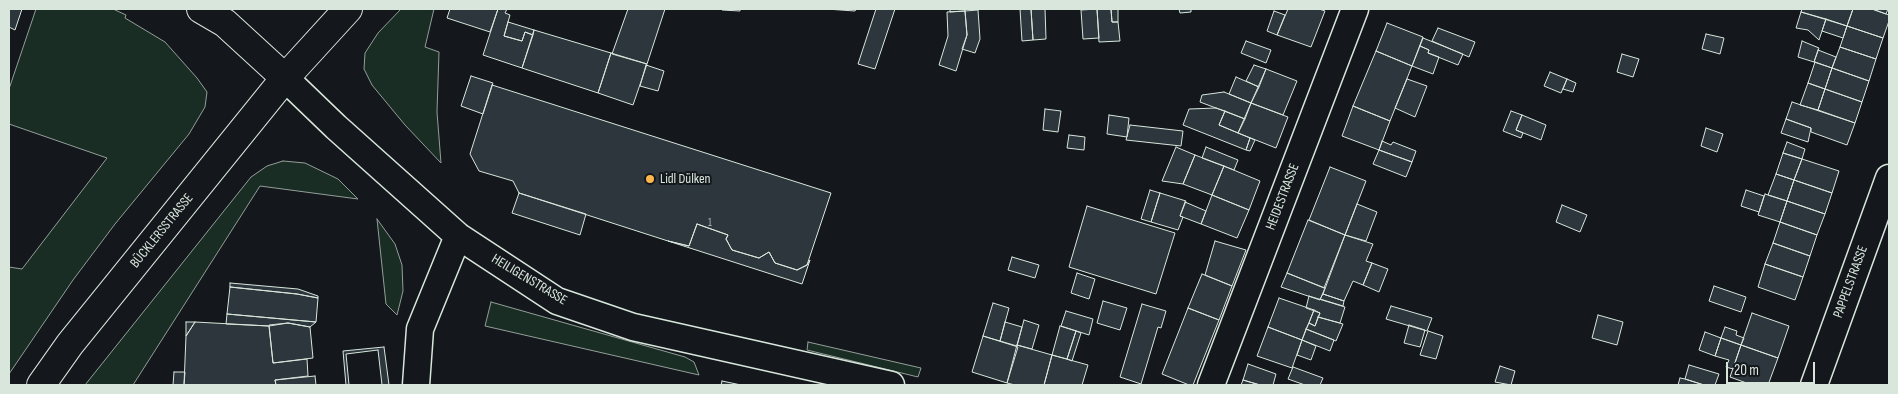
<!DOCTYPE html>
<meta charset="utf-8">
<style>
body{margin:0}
#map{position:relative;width:1898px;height:394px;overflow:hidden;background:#14181c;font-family:"Sofia Sans Condensed",sans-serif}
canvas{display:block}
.frame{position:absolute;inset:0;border:10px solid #d8e6dc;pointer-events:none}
.scale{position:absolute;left:1726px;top:362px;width:89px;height:22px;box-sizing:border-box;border:2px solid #d8e6dc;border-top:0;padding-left:6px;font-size:15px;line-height:18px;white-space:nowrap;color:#d8e6dc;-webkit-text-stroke:4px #14181c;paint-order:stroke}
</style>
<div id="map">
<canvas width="1898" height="394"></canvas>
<div class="frame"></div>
<div class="scale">20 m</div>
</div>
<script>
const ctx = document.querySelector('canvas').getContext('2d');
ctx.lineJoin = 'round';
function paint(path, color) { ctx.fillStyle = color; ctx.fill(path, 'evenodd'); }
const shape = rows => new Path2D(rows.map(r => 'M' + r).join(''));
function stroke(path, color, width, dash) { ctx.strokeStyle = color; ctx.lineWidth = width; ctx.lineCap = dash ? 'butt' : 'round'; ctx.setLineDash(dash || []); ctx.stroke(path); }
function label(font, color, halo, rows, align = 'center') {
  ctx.font = font + ' "Sofia Sans Condensed",sans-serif'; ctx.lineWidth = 4; ctx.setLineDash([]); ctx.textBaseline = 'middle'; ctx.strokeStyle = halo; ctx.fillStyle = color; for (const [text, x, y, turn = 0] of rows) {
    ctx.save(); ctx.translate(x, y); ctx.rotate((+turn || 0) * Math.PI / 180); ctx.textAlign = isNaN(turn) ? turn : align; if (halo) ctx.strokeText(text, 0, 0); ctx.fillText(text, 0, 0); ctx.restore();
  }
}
const green = shape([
 [36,9,113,9,126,15,125,18,165,42,197,78,207,92,205,107,189,134,115,224,73,280,9,374,9,267,22,269,107,158,9,124,9,89,36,9],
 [401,9,434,9,425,47,439,52,437,112,441,163,405,125,372,85,364,69,365,53,378,33,401,9],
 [283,161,305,163,338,179,358,199,260,186,133,385,85,385,251,177,267,166,283,161],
 [377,219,395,244,402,265,403,291,397,315,386,304,377,219],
 [491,302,685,357,694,362,699,375,485,326,491,302],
 [808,342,921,368,918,377,807,350,808,342]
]);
paint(green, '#1a2d24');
stroke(green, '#939e99', 1);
const building = shape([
 [9,9,22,9,15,30,9,27,9,9],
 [450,9,498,9,490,32,447,18,450,9],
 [498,9,507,9,505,13,510,15,504,36,522,41,525,32,533,35,522,68,483,55,498,9],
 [628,9,665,9,647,64,612,54,628,9],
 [723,9,740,9,740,11,722,10,723,9],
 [826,9,856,9,855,11,826,9],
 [876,9,895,9,875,69,858,64,876,9],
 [950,9,965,9,965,11,950,12,950,9],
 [1020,9,1031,9,1033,40,1022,41,1020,9],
 [1031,9,1045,9,1046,39,1033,40,1031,9],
 [1097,9,1099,38,1083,39,1081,10,1097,9],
 [1097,9,1111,9,1112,22,1118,22,1120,41,1099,42,1097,9],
 [1111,9,1118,9,1118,22,1112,22,1111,9],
 [1179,9,1191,9,1191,12,1180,13,1179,9],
 [1288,9,1319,9,1325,11,1311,47,1277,35,1288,9],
 [1802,9,1853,9,1847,26,1801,12,1802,9],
 [1853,9,1872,9,1889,15,1889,21,1883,38,1847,26,1853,9],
 [1872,9,1888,9,1886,14,1872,9],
 [978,10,980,39,975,53,962,49,967,35,965,11,978,10],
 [965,11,967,35,956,71,939,65,948,36,947,12,965,11],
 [1274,11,1285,15,1277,35,1267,31,1274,11],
 [1801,12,1826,19,1819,40,1808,30,1796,28,1801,12],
 [1826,19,1847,26,1843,38,1822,31,1826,19],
 [508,22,534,30,533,35,525,32,522,41,504,36,508,22],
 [1387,23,1423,37,1412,66,1376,51,1387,23],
 [1847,26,1883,38,1876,59,1840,47,1847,26],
 [1438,28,1475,42,1469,57,1432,41,1438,28],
 [534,30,611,53,598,93,522,68,534,30],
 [1706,34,1724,38,1720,54,1702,49,1706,34],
 [1423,38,1463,54,1458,65,1428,53,1429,50,1420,46,1423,38],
 [1246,41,1271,50,1266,63,1241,53,1246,41],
 [1802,41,1819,48,1814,62,1798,57,1802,41],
 [1420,46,1429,50,1428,53,1439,57,1433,74,1412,66,1420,46],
 [1840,47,1876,59,1869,81,1832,68,1840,47],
 [1818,50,1836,57,1832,68,1814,62,1818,50],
 [1376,51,1412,66,1390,121,1353,106,1376,51],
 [611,53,647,64,633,105,598,93,611,53],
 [1622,54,1639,59,1633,77,1617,72,1622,54],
 [1815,62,1832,68,1825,89,1808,83,1815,62],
 [646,65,664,71,658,91,640,86,646,65],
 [1254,65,1266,69,1259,87,1246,81,1254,65],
 [1832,68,1869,81,1862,102,1825,89,1832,68],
 [1266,69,1297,81,1283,115,1251,103,1266,69],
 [1550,72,1567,79,1561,93,1544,86,1550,72],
 [471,76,493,83,483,114,461,106,471,76],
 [1236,77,1259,87,1251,103,1229,94,1236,77],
 [1407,79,1427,86,1415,117,1395,108,1407,79],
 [1567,79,1576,83,1573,92,1563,89,1567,79],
 [1808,83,1825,89,1818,110,1800,105,1808,83],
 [492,85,831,193,807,265,797,270,775,263,769,252,759,258,732,250,726,239,728,235,697,224,689,246,668,241,519,193,513,181,479,171,470,154,492,85],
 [1825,89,1862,102,1855,123,1818,110,1825,89],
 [1224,92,1251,103,1245,119,1200,102,1202,95,1224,92],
 [1792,102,1855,123,1847,145,1811,132,1811,128,1786,119,1792,102],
 [1251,103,1288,117,1276,148,1238,133,1251,103],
 [1353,106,1390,121,1379,150,1342,136,1353,106],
 [1216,108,1225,111,1219,125,1250,138,1246,150,1183,125,1189,109,1216,108],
 [1045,109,1061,111,1058,132,1043,130,1045,109],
 [1225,111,1245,119,1238,133,1219,125,1225,111],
 [1511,111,1522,115,1516,130,1523,133,1521,138,1503,131,1511,111],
 [1109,115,1129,118,1127,137,1107,134,1109,115],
 [1522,115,1546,125,1541,140,1516,130,1522,115],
 [1786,119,1811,128,1808,142,1781,133,1786,119],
 [1130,125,1183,131,1181,146,1126,140,1130,125],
 [1706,128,1723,134,1717,152,1701,146,1706,128],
 [1069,135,1085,137,1084,150,1067,148,1069,135],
 [1250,138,1255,140,1250,151,1246,150,1250,138],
 [1382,141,1391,145,1393,142,1416,151,1412,162,1379,150,1382,141],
 [1787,142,1805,149,1802,159,1783,153,1787,142],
 [1176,147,1195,155,1183,184,1162,181,1176,147],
 [1206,147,1238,160,1234,170,1202,158,1206,147],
 [1379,150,1412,162,1406,177,1373,164,1379,150],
 [1783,153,1802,159,1794,180,1776,174,1783,153],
 [1195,155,1224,166,1212,195,1183,184,1195,155],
 [1802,159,1839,171,1832,193,1794,180,1802,159],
 [1224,166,1260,181,1249,210,1212,195,1224,166],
 [1330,167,1366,181,1345,235,1309,220,1330,167],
 [1776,174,1794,180,1787,201,1768,195,1776,174],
 [1794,180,1832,193,1825,214,1787,201,1794,180],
 [1150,190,1160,193,1151,222,1141,219,1150,190],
 [1746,190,1764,196,1759,212,1741,206,1746,190],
 [519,193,586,214,580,235,512,213,519,193],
 [1160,193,1186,201,1180,216,1183,217,1178,230,1151,222,1160,193],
 [1765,194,1787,201,1780,222,1758,215,1765,194],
 [1212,195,1249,210,1237,238,1201,224,1212,195],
 [1787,201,1825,214,1817,235,1780,222,1787,201],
 [1185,202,1206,211,1201,224,1180,216,1185,202],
 [1357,204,1377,212,1366,241,1345,235,1357,204],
 [1562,205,1587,215,1580,232,1556,222,1562,205],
 [1087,206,1175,233,1156,294,1069,267,1087,206],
 [1308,220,1345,235,1324,288,1287,273,1308,220],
 [1780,222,1817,235,1810,256,1773,243,1780,222],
 [697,224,728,235,726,239,732,250,759,258,769,252,775,263,797,270,807,265,810,260,802,284,668,241,689,246,697,224],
 [1345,235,1373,244,1366,261,1372,263,1363,285,1353,281,1344,301,1323,294,1345,235],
 [1215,241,1246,250,1232,286,1205,275,1215,241],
 [1773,243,1810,256,1803,277,1765,264,1773,243],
 [1012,257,1039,265,1035,278,1008,270,1012,257],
 [1372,263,1388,269,1379,292,1363,285,1372,263],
 [1765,264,1803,277,1795,300,1758,287,1765,264],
 [1077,273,1095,279,1089,299,1071,293,1077,273],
 [1287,273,1325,288,1320,300,1281,287,1287,273],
 [1202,274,1232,286,1219,320,1188,308,1202,274],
 [230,283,298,289,318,296,318,298,297,294,230,287,230,283],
 [1714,286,1746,297,1741,312,1709,301,1714,286],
 [230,287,297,294,318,298,316,322,227,314,230,287],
 [1323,294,1344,301,1343,306,1320,299,1323,294],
 [1309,296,1345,307,1340,323,1318,317,1320,313,1306,308,1309,296],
 [1279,298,1314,310,1302,340,1268,327,1279,298],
 [1103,301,1127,308,1120,330,1097,323,1103,301],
 [993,303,1009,308,1000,341,983,336,993,303],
 [1142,304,1166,311,1161,328,1158,327,1141,384,1120,377,1142,304],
 [1391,306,1432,318,1427,331,1386,319,1391,306],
 [1188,308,1219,320,1193,385,1189,385,1162,374,1188,308],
 [1314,310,1320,313,1315,326,1309,323,1314,310],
 [1066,311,1093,319,1089,335,1061,326,1066,311],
 [1752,313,1789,326,1778,358,1741,345,1752,313],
 [227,314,316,322,310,327,288,323,269,326,226,324,227,314],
 [1598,315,1623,322,1617,345,1592,338,1598,315],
 [1318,317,1343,324,1336,341,1306,329,1309,323,1315,326,1318,317],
 [1024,320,1039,325,1032,349,1017,345,1024,320],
 [186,322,195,322,186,336,186,322],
 [195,322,269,326,273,363,307,359,308,376,275,380,276,385,184,385,186,336,195,322],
 [1005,322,1022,327,1017,346,1000,341,1005,322],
 [288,323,310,327,313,358,273,363,269,325,288,323],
 [1409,325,1425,330,1420,347,1404,343,1409,325],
 [1060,326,1076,331,1067,359,1052,355,1060,326],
 [1268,327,1302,340,1292,368,1257,356,1268,327],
 [1725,327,1737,331,1736,335,1744,338,1741,345,1721,338,1725,327],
 [1306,329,1334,340,1330,351,1302,340,1306,329],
 [1076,331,1081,333,1072,361,1067,359,1076,331],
 [1428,331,1443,336,1436,359,1420,355,1428,331],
 [1705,332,1721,338,1715,356,1699,350,1705,332],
 [983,336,1018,347,1007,383,972,372,983,336],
 [1721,338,1741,345,1733,369,1726,367,1729,360,1715,356,1721,338],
 [1302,340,1316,346,1311,360,1297,355,1302,340],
 [1017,345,1052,355,1044,385,1015,385,1007,383,1017,345],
 [1741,345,1778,358,1768,385,1752,385,1730,377,1741,345],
 [384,347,389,385,346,385,343,351,384,347],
 [378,350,382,385,349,385,346,354,378,350],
 [1052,355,1088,365,1082,385,1044,385,1052,355],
 [1248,364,1276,374,1273,385,1260,385,1243,380,1248,364],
 [1689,365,1719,374,1715,385,1704,385,1685,379,1689,365],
 [1500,366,1515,371,1511,385,1495,382,1500,366],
 [1293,367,1323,378,1320,385,1305,385,1288,379,1293,367],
 [174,372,185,372,184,385,173,385,174,372],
 [315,376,316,385,276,385,275,380,315,376],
 [1680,378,1685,379,1704,385,1678,385,1680,378],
 [1243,380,1260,385,1241,385,1243,380],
 [722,381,741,385,721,385,722,381]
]);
paint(building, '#2c363c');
stroke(building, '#d8e6dc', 1);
const street = shape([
 [285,78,336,127,458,236,557,301,633,327,891,385],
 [416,385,420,329,458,236],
 [1211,385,1355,9],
 [1814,385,1889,178]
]);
const secondary = shape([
 [201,9,225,23,285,78],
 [41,385,70,344,285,78,348,9]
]);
stroke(street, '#d8e6dc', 29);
stroke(secondary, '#d8e6dc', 30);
stroke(street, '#14181c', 26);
stroke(secondary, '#14181c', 28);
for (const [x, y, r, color] of [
 [650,179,5,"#ffb74d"]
]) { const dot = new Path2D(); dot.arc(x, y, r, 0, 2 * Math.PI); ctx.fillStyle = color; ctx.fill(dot); stroke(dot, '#14181c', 2); }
label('11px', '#adbab4', null, [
 ["1",710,223]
]);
label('14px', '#d8e6dc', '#14181c', [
 ["Lidl Dülken",660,179]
], 'left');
label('14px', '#d8e6dc', '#14181c', [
 ["HEIDESTRASSE",1283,197,-69],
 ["BÜCKLERSSTRASSE",162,231,-51],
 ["HEILIGENSTRASSE",529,280,31],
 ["PAPPELSTRASSE",1851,282,-70]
]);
</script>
